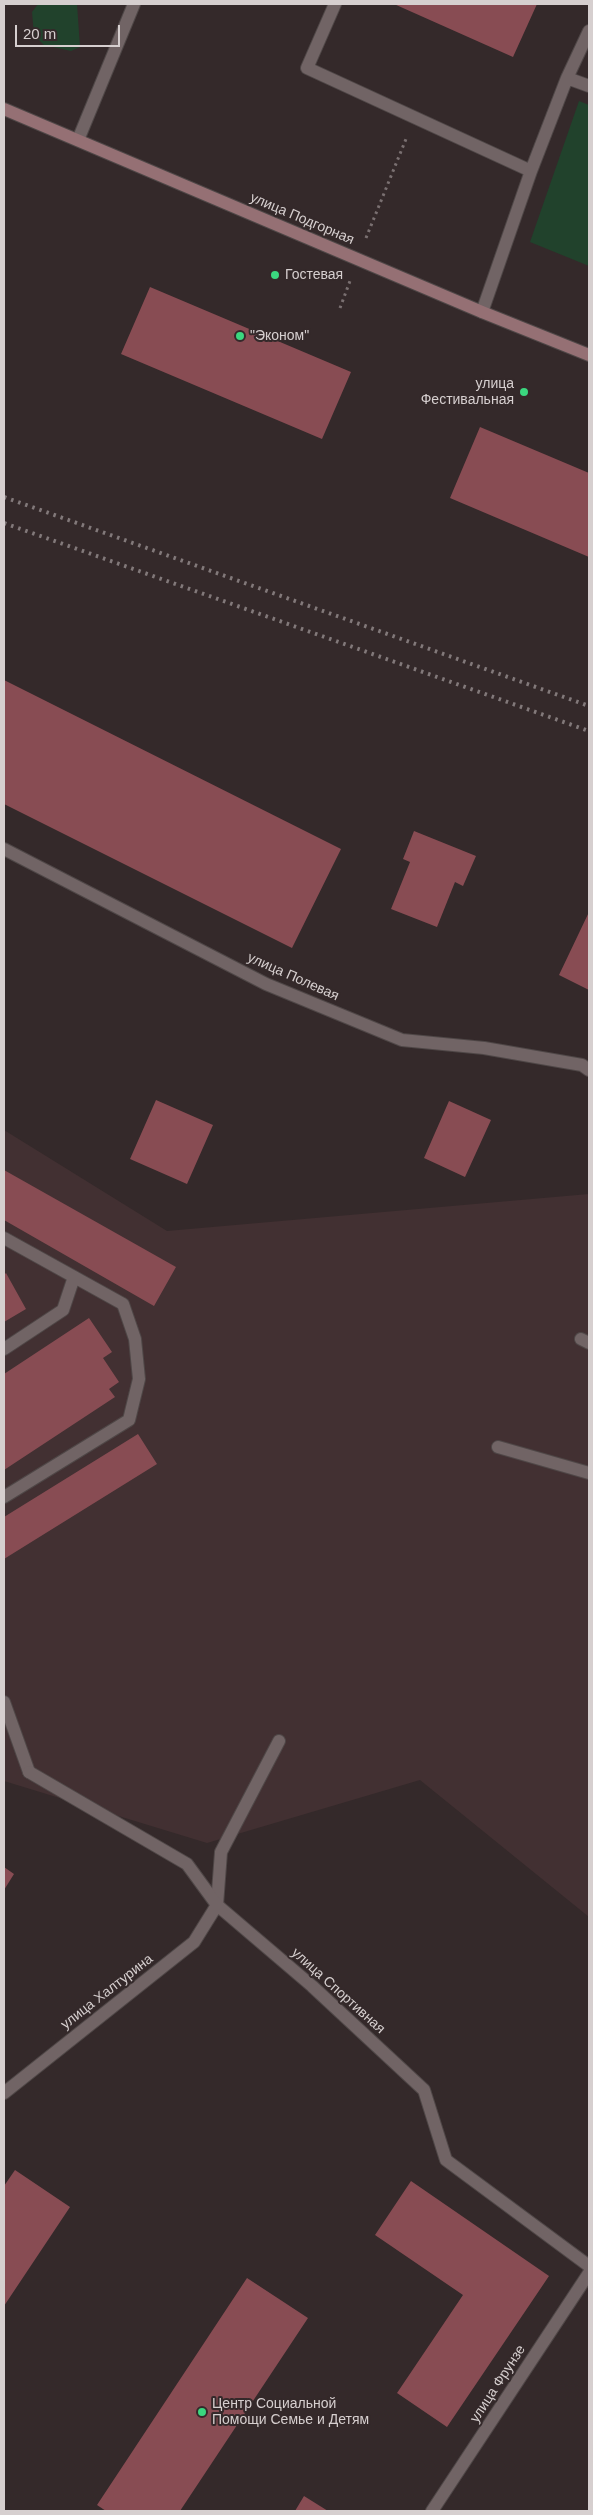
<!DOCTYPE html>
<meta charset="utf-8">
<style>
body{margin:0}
#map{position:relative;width:593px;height:2515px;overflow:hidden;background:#34292a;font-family:Arial,sans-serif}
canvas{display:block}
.frame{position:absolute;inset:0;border:5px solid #d6cfcf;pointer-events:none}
.scale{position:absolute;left:15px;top:25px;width:105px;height:22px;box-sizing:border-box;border:2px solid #d6cfcf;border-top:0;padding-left:6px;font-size:15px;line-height:18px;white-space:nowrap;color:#d6cfcf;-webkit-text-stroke:4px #34292a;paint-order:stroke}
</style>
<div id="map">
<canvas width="593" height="2515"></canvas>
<div class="frame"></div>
<div class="scale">20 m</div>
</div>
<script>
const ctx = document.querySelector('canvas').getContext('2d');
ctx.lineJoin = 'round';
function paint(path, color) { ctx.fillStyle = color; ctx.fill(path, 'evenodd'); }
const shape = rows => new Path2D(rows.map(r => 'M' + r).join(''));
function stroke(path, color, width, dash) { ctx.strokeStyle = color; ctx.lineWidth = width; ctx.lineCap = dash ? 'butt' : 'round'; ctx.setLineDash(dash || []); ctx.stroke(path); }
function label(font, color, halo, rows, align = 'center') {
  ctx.font = font + ' Arial,sans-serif'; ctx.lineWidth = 4; ctx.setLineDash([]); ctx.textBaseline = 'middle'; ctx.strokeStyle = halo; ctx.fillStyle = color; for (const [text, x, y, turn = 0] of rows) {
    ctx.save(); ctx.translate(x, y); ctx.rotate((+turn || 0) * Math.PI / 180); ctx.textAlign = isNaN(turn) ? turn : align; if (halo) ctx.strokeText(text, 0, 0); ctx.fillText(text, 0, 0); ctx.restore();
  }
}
paint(shape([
 [4,1130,167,1231,589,1194,589,1917,420,1780,207,1843,4,1781]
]), '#423032');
paint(shape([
 [38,4,77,4,80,47,71,51,44,45,34,35,32,12],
 [579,101,589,105,589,266,530,242]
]), '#21422c');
paint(shape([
 [394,4,537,4,513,57],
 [150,287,351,372,322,439,121,354],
 [480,427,589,473,589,557,450,498],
 [4,680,341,849,292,948,4,804],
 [414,831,476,856,463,886,455,882,437,927,391,909,410,862,403,859],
 [589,912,589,990,559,975],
 [156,1100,213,1125,187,1184,130,1159],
 [449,1101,491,1120,465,1177,424,1158],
 [4,1170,176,1267,154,1306,4,1220],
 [6,1273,26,1309,4,1322,4,1275],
 [89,1318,112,1352,103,1358,119,1382,109,1389,115,1397,4,1470,4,1374],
 [138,1434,157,1464,4,1559,4,1517],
 [4,1867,14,1874,4,1890],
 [15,2170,70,2207,4,2306,4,2186],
 [411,2181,549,2276,447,2427,397,2393,463,2295,375,2235],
 [247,2278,308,2318,180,2511,106,2511,97,2505],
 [304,2496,328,2511,295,2511]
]), '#884c53');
const lane = shape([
 [335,4,307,68,531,171],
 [567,78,589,31],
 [482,312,531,171,567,78,589,86],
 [4,1238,123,1304,135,1339,139,1379,129,1420,4,1497],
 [581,1339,589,1343],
 [4,1349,63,1310,74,1277],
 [498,1447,589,1473],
 [4,1702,29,1772],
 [217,1905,221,1852,279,1741]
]);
const street = shape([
 [78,140,134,4],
 [4,849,266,984,402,1040,484,1048,582,1065,589,1070],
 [29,1772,187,1864,217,1905,312,1986,424,2090,446,2160,589,2266],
 [4,2093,194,1942,217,1905],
 [432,2511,589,2273]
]);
const secondary = shape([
 [4,109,482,312,589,355]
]);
stroke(lane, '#4f4747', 14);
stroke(street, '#4f4747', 14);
stroke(secondary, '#4f4747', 14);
stroke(shape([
 [366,238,406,139],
 [340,308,350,281]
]), '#7a7071', 3, [2.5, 4]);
stroke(lane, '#716465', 12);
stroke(street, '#716465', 12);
stroke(secondary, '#957074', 12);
stroke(shape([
 [4,497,589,706],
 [4,523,589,731]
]), '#82797a', 4, [2.5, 5]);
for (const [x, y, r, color] of [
 [275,275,5,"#3bd77f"],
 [240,336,5,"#3bd77f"],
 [524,392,5,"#3bd77f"],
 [202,2412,5,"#3bd77f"]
]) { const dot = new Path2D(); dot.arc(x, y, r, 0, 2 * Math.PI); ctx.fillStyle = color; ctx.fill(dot); stroke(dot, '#34292a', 2); }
label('14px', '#d6cfcf', '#34292a', [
 ["улица Подгорная",302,219,23],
 ["улица Полевая",293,977,24],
 ["улица Спортивная",338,1991,42],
 ["улица Халтурина",107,1992,-38],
 ["улица Фрунзе",498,2384,-57]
]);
label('14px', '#d6cfcf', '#34292a', [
 ["Гостевая",285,275],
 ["\"Эконом\"",250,336],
 ["улица",514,384,"right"],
 ["Фестивальная",514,400,"right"],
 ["Центр Социальной",212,2404],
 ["Помощи Семье и Детям",212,2420]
], 'left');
</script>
